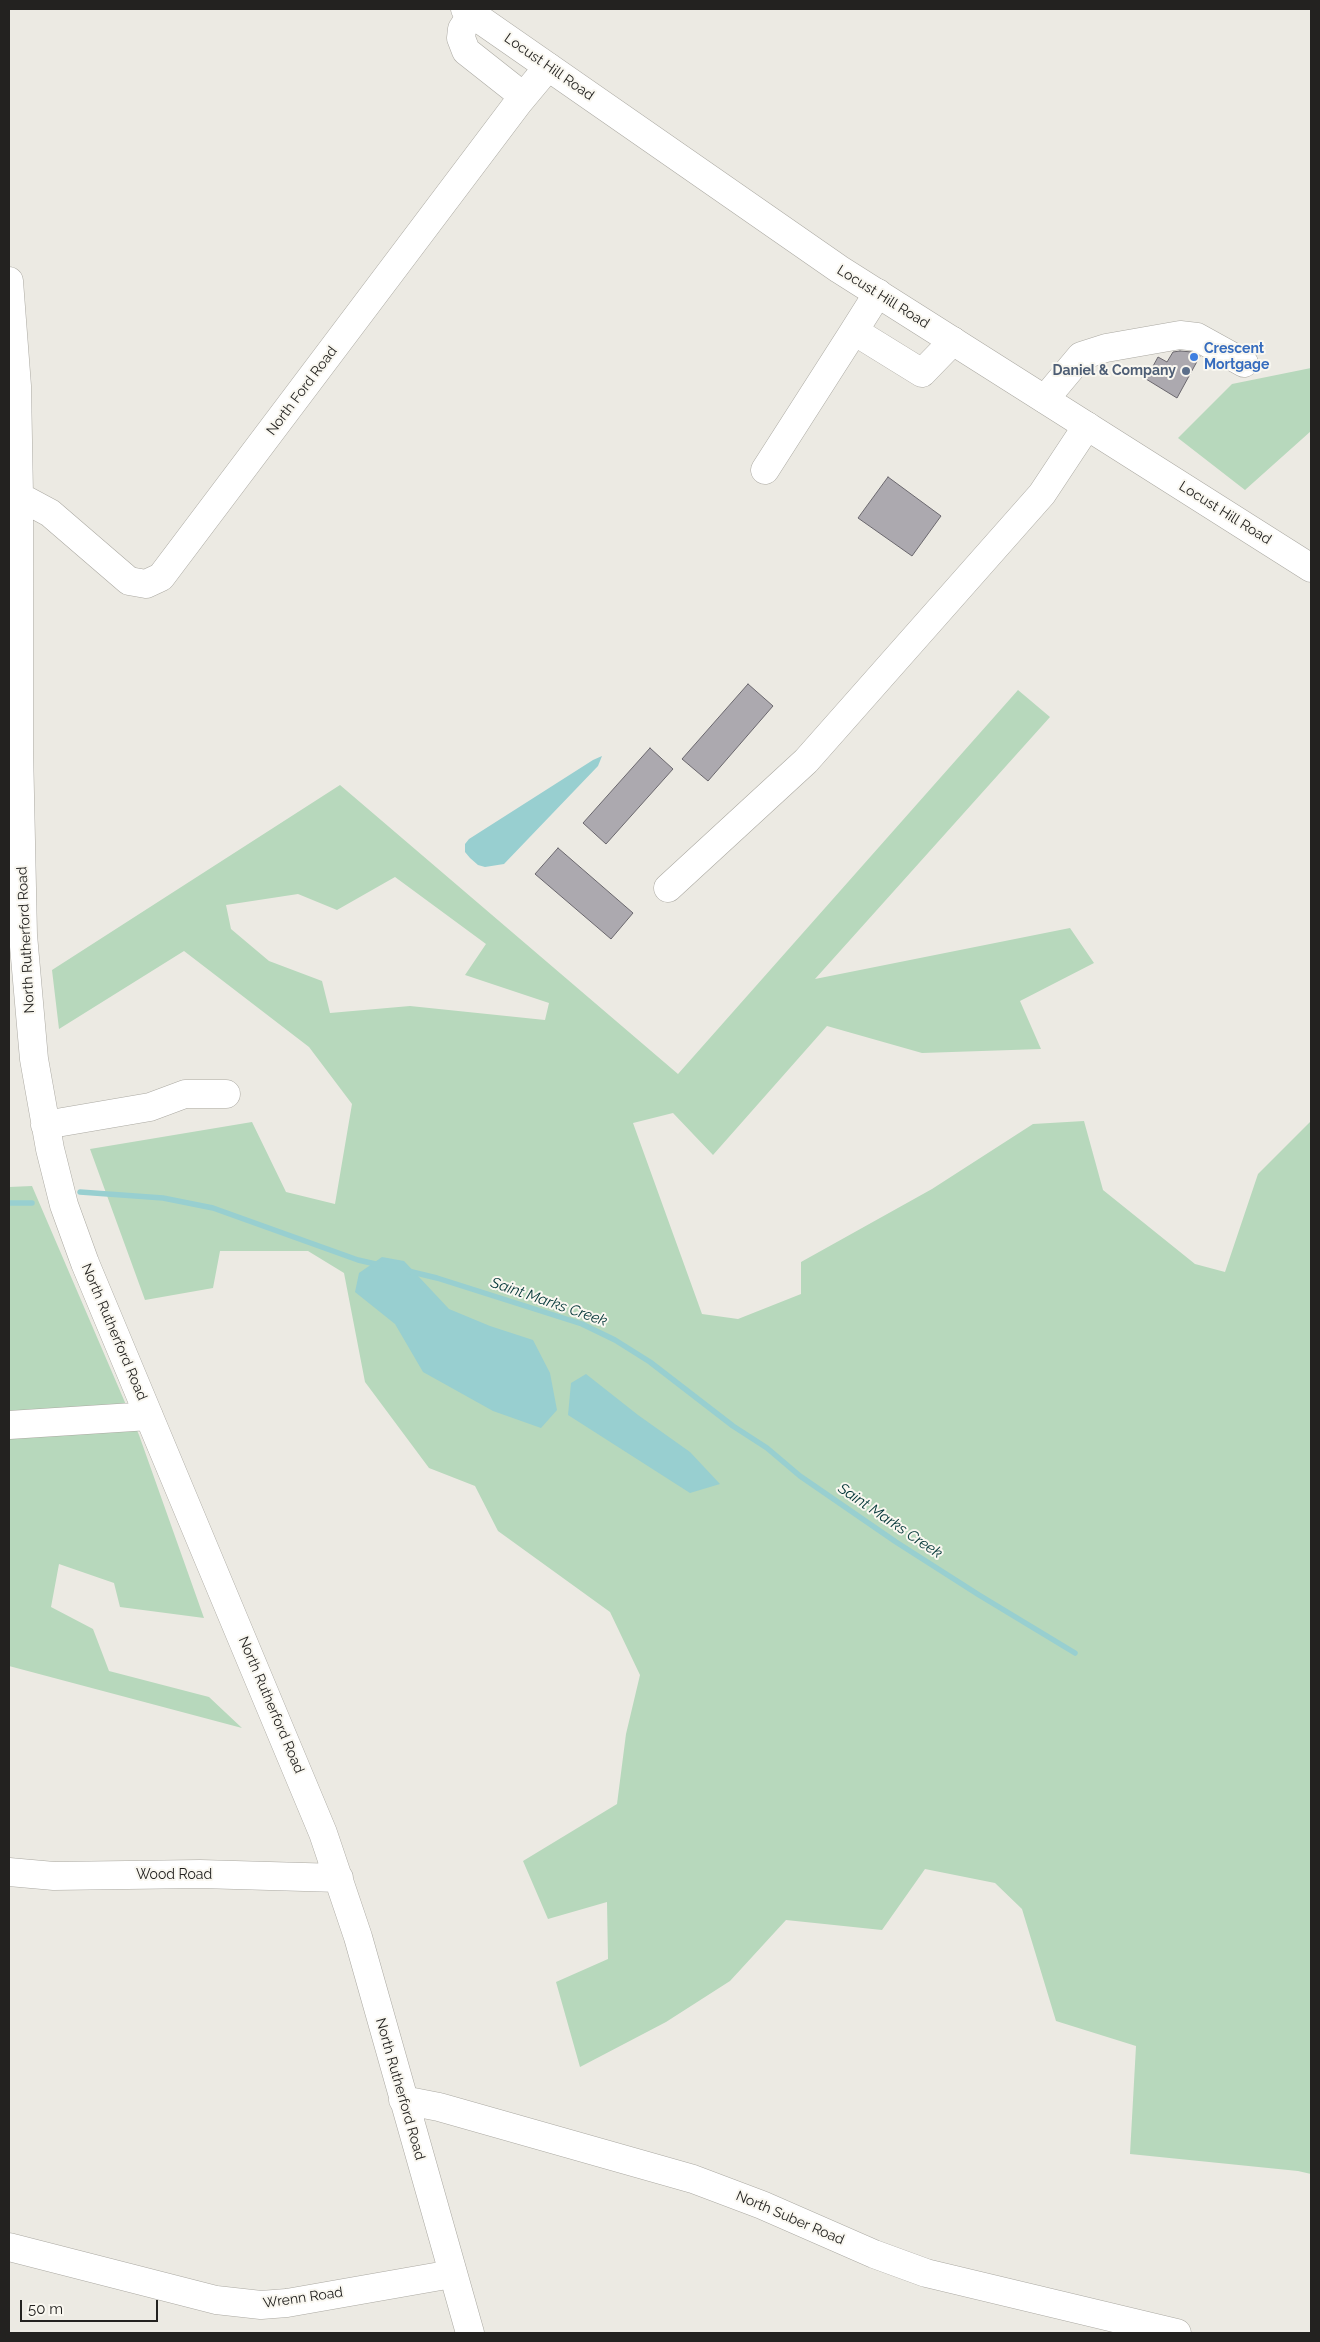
<!DOCTYPE html>
<style>
body{margin:0}
#map{position:relative;width:1320px;height:2342px;overflow:hidden;background:#eceae3;font-family:Raleway,sans-serif}
canvas{display:block}
.frame{position:absolute;inset:0;border:10px solid #232220;pointer-events:none}
.scale{position:absolute;left:20px;top:2300px;width:138px;height:22px;box-sizing:border-box;border:2px solid #232220;border-top:0;padding-left:6px;font-size:15px;line-height:18px;white-space:nowrap;color:#232220;-webkit-text-stroke:4px #f9f7f0;paint-order:stroke}
</style>
<div id="map">
<canvas width="1320" height="2342"></canvas>
<div class="frame"></div>
<div class="scale">50 m</div>
</div>
<script>
const ctx = document.querySelector('canvas').getContext('2d');
ctx.lineJoin = 'round';
function paint(path, color) { ctx.fillStyle = color; ctx.fill(path, 'evenodd'); }
const shape = rows => new Path2D(rows.map(r => 'M' + r).join(''));
function stroke(path, color, width, dash) { ctx.strokeStyle = color; ctx.lineWidth = width; ctx.lineCap = dash ? 'butt' : 'round'; ctx.setLineDash(dash || []); ctx.stroke(path); }
function label(font, color, halo, rows, align = 'center') {
  ctx.font = font + ' Raleway,sans-serif'; ctx.lineWidth = 4; ctx.setLineDash([]); ctx.textBaseline = 'middle'; ctx.strokeStyle = halo; ctx.fillStyle = color; for (const [text, x, y, turn = 0] of rows) {
    ctx.save(); ctx.translate(x, y); ctx.rotate((+turn || 0) * Math.PI / 180); ctx.textAlign = isNaN(turn) ? turn : align; if (halo) ctx.strokeText(text, 0, 0); ctx.fillText(text, 0, 0); ctx.restore();
  }
}
paint(shape([
 [1311,368,1311,431,1245,490,1178,438,1232,384],
 [1018,690,1050,717,815,979,1070,928,1094,963,1020,1001,1041,1049,922,1053,827,1026,713,1155,673,1113,633,1123,702,1314,738,1319,801,1294,801,1262,932,1189,1033,1124,1084,1121,1103,1190,1195,1264,1225,1272,1258,1174,1311,1121,1311,2174,1298,2171,1130,2154,1136,2046,1056,2021,1022,1909,995,1883,925,1869,882,1930,786,1920,730,1981,666,2022,580,2067,556,1982,608,1959,607,1902,548,1919,523,1861,617,1804,626,1734,640,1675,610,1612,498,1531,475,1486,429,1468,365,1382,344,1273,308,1251,220,1251,213,1288,145,1300,90,1149,252,1122,286,1192,335,1204,352,1104,309,1047,184,951,59,1029,52,970,340,785,678,1074],
 [395,877,486,944,465,975,549,1003,545,1020,410,1006,330,1013,322,981,269,961,231,929,226,905,298,894,337,910],
 [32,1186,139,1435,204,1618,120,1607,114,1583,59,1564,51,1607,93,1629,109,1671,209,1697,242,1728,9,1666,9,1187]
]), '#b7d8bc');
paint(shape([
 [602,756,598,766,504,864,485,867,478,865,470,858,465,852,465,844,469,839,593,760],
 [382,1257,404,1261,449,1309,490,1326,533,1340,550,1373,557,1410,541,1428,493,1411,423,1372,395,1324,355,1292,359,1273],
 [586,1374,638,1415,690,1452,720,1484,690,1493,568,1415,571,1383]
]), '#98cfd0');
stroke(shape([
 [80,1192,163,1198,213,1208,358,1260,380,1265],
 [9,1203,32,1203],
 [408,1271,437,1278,582,1324,615,1340,650,1362,733,1426,767,1448,800,1476,896,1542,979,1595,1075,1653]
]), '#98cfd0', 5.5);
const building = shape([
 [1180,351,1192,352,1200,356,1177,398,1146,379,1158,357,1167,362,1173,352,1180,351],
 [888,477,941,516,912,556,858,518,888,477],
 [748,684,773,706,708,781,682,759,748,684],
 [650,748,673,769,606,844,583,823,650,748],
 [558,848,633,913,611,939,535,874,558,848]
]);
paint(building, '#aca9af');
stroke(building, '#6a676d', 1);
const minor = shape([
 [472,14,462,29,461,38,466,51,523,96],
 [9,281,17,386,19,495,19,748,23,935,34,1059,50,1149,64,1205,85,1263,323,1833,358,1937,470,2333],
 [878,293,854,331,922,373,953,341],
 [1045,399,1081,356,1106,348,1180,335,1197,337,1244,363],
 [765,470,854,331],
 [9,491,50,513,129,581,146,584,161,577,518,103,548,67],
 [668,888,806,761,1042,494,1087,426],
 [45,1125,150,1107,185,1094,226,1094],
 [9,1425,149,1416],
 [9,1872,54,1876,200,1874,339,1878],
 [403,2100,439,2107,693,2179,762,2205,874,2254,926,2273,1177,2333],
 [9,2247,216,2300,261,2305,287,2303,452,2274]
]);
const major = shape([
 [465,9,839,269,1311,568]
]);
stroke(minor, '#aba9a2', 29);
stroke(major, '#aba9a2', 29);
stroke(minor, '#fff', 28);
stroke(major, '#fff', 28);
for (const [x, y, r, color] of [
 [1194,357,5,"#3f7fe0"],
 [1186,371,5,"#5c6f8a"]
]) { const dot = new Path2D(); dot.arc(x, y, r, 0, 2 * Math.PI); ctx.fillStyle = color; ctx.fill(dot); stroke(dot, '#f9f7f0', 2); }
label('14px', '#232220', '#f9f7f0', [
 ["Locust Hill Road",549,67,35],
 ["Locust Hill Road",883,297,32],
 ["North Ford Road",302,391,-53],
 ["Locust Hill Road",1225,513,32],
 ["North Rutherford Road",26,940,-93],
 ["North Rutherford Road",114,1332,67],
 ["North Rutherford Road",271,1705,67],
 ["Wood Road",174,1875],
 ["North Rutherford Road",400,2089,74],
 ["North Suber Road",790,2218,23],
 ["Wrenn Road",303,2298,-8]
]);
label('bold 14px', '#366cbe', '#f9f7f0', [
 ["Crescent",1204,349],
 ["Mortgage",1204,365]
], 'left');
label('bold 14px', '#4e5e75', '#f9f7f0', [
 ["Daniel & Company",1176,371]
], 'right');
label('italic 15px', '#003436', '#f9f7f0', [
 ["Saint Marks Creek",549,1302,19],
 ["Saint Marks Creek",890,1521,34]
]);
</script>
